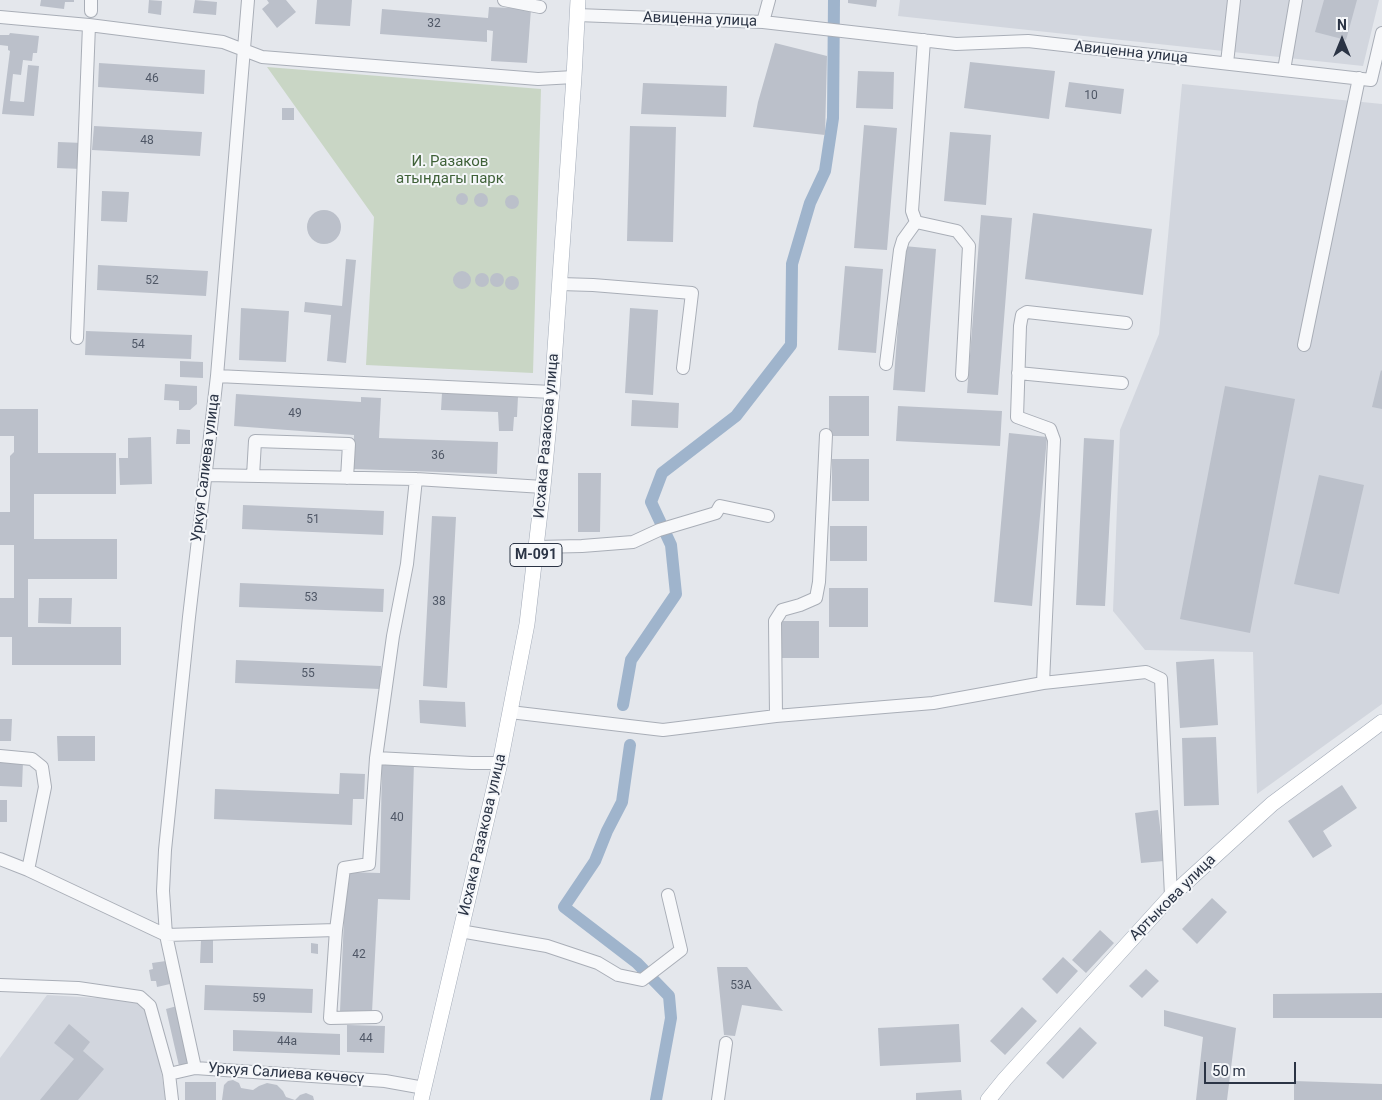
<!DOCTYPE html>
<meta charset="utf-8">
<style>
body{margin:0}
#map{position:relative;width:1382px;height:1100px;overflow:hidden;background:#e4e7ec;font-family:Roboto,sans-serif}
canvas{display:block}
.north{position:absolute;left:1317px;top:15px;width:50px;height:50px;-webkit-text-stroke:4px #f4f6f9;paint-order:stroke;rotate:0deg;font-size:14px;font-weight:700;line-height:20px;text-align:center;color:#2b3445}
.north::after{content:'';display:block;margin:auto;width:18px;height:22px;background:#2b3445;clip-path:polygon(50% 0,100% 100%,50% 72%,0 100%)}
.scale{position:absolute;left:1204px;top:1062px;width:92px;height:22px;box-sizing:border-box;border:2px solid #2b3445;border-top:0;padding-left:6px;font-size:15px;line-height:18px;white-space:nowrap;color:#2b3445;-webkit-text-stroke:4px #f4f6f9;paint-order:stroke}
</style>
<div id="map">
<canvas width="1382" height="1100"></canvas>
<div class="north">N</div>
<div class="scale">50 m</div>
</div>
<script>
const ctx = document.querySelector('canvas').getContext('2d');
ctx.lineJoin = 'round';
function paint(path, color) { ctx.fillStyle = color; ctx.fill(path, 'evenodd'); }
const shape = rows => new Path2D(rows.map(r => 'M' + r).join(''));
function stroke(path, color, width, dash) { ctx.strokeStyle = color; ctx.lineWidth = width; ctx.lineCap = dash ? 'butt' : 'round'; ctx.setLineDash(dash || []); ctx.stroke(path); }
function label(font, color, halo, rows, align = 'center') {
  ctx.font = font + ' Roboto,sans-serif'; ctx.lineWidth = 4; ctx.setLineDash([]); ctx.textBaseline = 'middle'; ctx.strokeStyle = halo; ctx.fillStyle = color; for (const [text, x, y, turn = 0] of rows) {
    ctx.save(); ctx.translate(x, y); ctx.rotate((+turn || 0) * Math.PI / 180); ctx.textAlign = isNaN(turn) ? turn : align; if (halo) ctx.strokeText(text, 0, 0); ctx.fillText(text, 0, 0); ctx.restore();
  }
}
paint(shape([
 [900,0,1379,0,1363,66,898,16],
 [1182,84,1382,104,1382,704,1257,794,1253,652,1145,650,1113,611,1120,430,1159,334],
 [47,995,149,1001,166,1100,0,1100,0,1058]
]), '#d2d6de');
paint(shape([
 [267,67,541,89,533,373,366,365,374,217]
]), '#c9d6c5');
stroke(shape([
 [623,705,631,660,676,594,671,545,651,502,662,473,736,416,791,345,792,264,810,203,825,171,833,118,834,0],
 [630,745,622,802,607,831,595,861,564,907,637,963,669,996,671,1018,656,1100]
]), '#9fb4cc', 12);
paint(shape([
 [41,0,74,0,74,2,65,2,64,9,40,6],
 [149,0,162,1,161,15,148,13],
 [195,0,217,2,216,15,193,13],
 [267,0,286,0,296,12,277,28,262,9,269,3],
 [317,0,352,0,350,26,315,24],
 [848,0,877,0,876,7,848,3],
 [1324,0,1357,0,1346,40,1315,32],
 [489,7,531,9,527,63,491,61,493,31,487,30,487,42,380,34,382,9,488,18],
 [10,33,39,36,37,53,33,53,32,61,23,60,21,75,13,74,10,101,24,102,28,65,39,66,34,116,2,114,10,51,8,50,8,46,0,45,0,35,9,35],
 [775,43,827,56,825,135,753,127,758,102],
 [970,62,1055,71,1049,119,964,108],
 [99,63,205,70,204,94,98,87],
 [858,71,894,72,893,109,856,108],
 [1069,82,1124,89,1121,114,1065,107],
 [643,83,727,86,726,117,641,114],
 [282,108,294,108,294,120,282,120],
 [864,125,897,128,887,250,854,248],
 [94,126,202,132,200,156,92,150],
 [630,126,676,127,673,242,627,241],
 [950,132,991,135,986,205,944,201],
 [58,142,83,143,82,169,57,168],
 [102,191,129,192,127,222,101,221],
 '456 199a6 6 0 1 1 12 0a6 6 0 1 1-12 0Z',
 '474 200a7 7 0 1 1 14 0a7 7 0 1 1-14 0Z',
 '505 202a7 7 0 1 1 14 0a7 7 0 1 1-14 0Z',
 '307 227a17 17 0 1 1 34 0a17 17 0 1 1-34 0Z',
 [1033,213,1152,229,1143,295,1025,279],
 [981,215,1012,218,998,395,967,393],
 [904,246,936,249,925,392,893,390],
 [346,259,356,260,346,363,327,361,331,315,304,312,305,302,342,306],
 [98,265,208,271,206,296,97,290],
 [845,266,883,269,876,353,838,350],
 '453 280a9 9 0 1 1 18 0a9 9 0 1 1-18 0Z',
 '475 280a7 7 0 1 1 14 0a7 7 0 1 1-14 0Z',
 '490 280a7 7 0 1 1 14 0a7 7 0 1 1-14 0Z',
 '505 283a7 7 0 1 1 14 0a7 7 0 1 1-14 0Z',
 [241,308,289,311,286,362,239,360],
 [630,308,658,310,653,395,625,393],
 [86,331,192,335,191,359,85,355],
 [180,361,203,362,203,378,180,377],
 [1381,370,1382,371,1382,409,1372,407],
 [165,384,197,386,197,404,190,410,179,410,179,401,164,400],
 [1225,386,1295,399,1250,633,1180,619],
 [442,393,518,396,517,417,514,417,513,431,499,431,498,412,441,410],
 [236,394,361,402,361,397,381,398,379,438,498,442,497,474,353,469,354,435,234,426],
 [829,396,869,396,869,436,829,436],
 [632,400,679,403,678,428,631,426],
 [898,406,1002,411,1000,446,896,441],
 [0,409,38,409,38,453,116,453,116,494,34,494,34,539,117,539,117,579,28,579,28,627,121,627,121,665,12,665,12,637,0,637,0,598,14,598,14,545,0,545,0,512,10,512,10,456,14,452,14,436,0,436],
 [177,429,190,430,190,444,176,444],
 [1009,433,1047,437,1032,606,994,602],
 [151,437,152,484,120,485,119,458,128,458,128,438],
 [1084,438,1114,440,1105,606,1076,605],
 [832,459,869,459,869,501,832,501],
 [578,473,601,473,600,532,578,532],
 [1319,475,1364,485,1339,594,1294,584],
 [243,505,384,511,383,535,242,529],
 [432,516,456,517,447,688,423,686],
 [830,526,867,526,867,561,830,561],
 [240,583,384,589,383,612,239,607],
 [829,588,868,588,868,627,829,627],
 [39,598,72,598,71,624,38,623],
 [782,621,819,621,819,658,782,658],
 [1214,659,1218,725,1180,728,1176,662],
 [236,660,381,666,380,689,235,683],
 [419,700,465,702,466,727,420,723],
 [0,719,12,719,11,741,0,741],
 [57,736,95,736,95,761,58,761],
 [1216,737,1219,805,1184,806,1182,738],
 [0,761,23,762,22,787,0,786],
 [382,762,414,762,410,900,378,899,372,1012,340,1011,346,872,380,873],
 [340,773,365,774,364,799,353,799,352,825,214,819,215,789,339,794],
 [1342,785,1357,808,1323,831,1332,846,1313,858,1288,821],
 [0,800,7,800,7,822,0,822],
 [1158,810,1164,861,1141,863,1135,813],
 [1212,898,1227,912,1197,944,1182,929],
 [1100,930,1114,943,1086,973,1072,960],
 [201,940,213,940,213,963,200,963],
 [311,943,318,944,318,954,311,953],
 [1063,957,1078,971,1057,994,1042,979],
 [166,961,170,984,157,987,156,981,151,981,149,970,153,969,152,963],
 [717,967,747,967,783,1011,742,1005,735,1036,724,1035],
 [1146,969,1159,981,1142,998,1129,986],
 [205,985,313,989,312,1013,204,1010],
 [1382,993,1382,1018,1273,1018,1273,994],
 [177,1006,190,1063,179,1066,166,1009],
 [1022,1007,1037,1021,1005,1055,990,1041],
 [1164,1010,1236,1028,1227,1100,1196,1100,1203,1037,1164,1026],
 [69,1024,90,1042,83,1051,104,1069,78,1100,40,1100,74,1059,54,1043],
 [959,1024,961,1062,880,1066,878,1028],
 [347,1025,385,1026,384,1053,347,1052],
 [1080,1027,1097,1043,1063,1079,1046,1063],
 [233,1030,340,1034,340,1055,233,1051],
 [233,1080,239,1083,241,1088,253,1090,259,1086,267,1083,277,1085,283,1091,286,1097,295,1100,300,1095,306,1093,313,1096,314,1100,222,1100,224,1085,228,1081],
 [1294,1081,1382,1084,1382,1100,1294,1100],
 [185,1082,216,1082,216,1100,185,1100],
 [961,1090,962,1100,916,1100,916,1093]
]), '#bbc0ca');
const minor = shape([
 [248,0,217,376,189,617,165,850,163,891,166,935,195,1068,385,1081,424,1088],
 [504,0,540,7],
 [91,11,91,0],
 [577,15,763,22,956,44,1028,41,1371,80,1382,33],
 [0,17,89,25,223,42,262,57,538,79,574,77],
 [763,22,769,0],
 [924,40,912,211,916,222,957,231,969,246,962,375],
 [1227,63,1234,0],
 [1284,70,1296,0],
 [560,284,593,285,692,293,683,368],
 [77,338,89,25],
 [1304,345,1359,78],
 [886,364,900,250,903,240,916,222],
 [1018,373,1122,383],
 [217,376,552,392],
 [206,475,416,479,543,487],
 [253,476,255,441,349,444,347,478],
 [537,547,582,546,633,542,659,530,716,513,720,506,768,516],
 [1043,683,1054,440,1050,429,1017,417,1020,326,1022,315,1027,312,1126,323],
 [510,712,663,730,776,716,933,703,1043,683,1146,672,1161,679,1171,896],
 [776,716,775,621,782,610,800,605,816,598,819,582,826,435],
 [0,756,32,759,42,767,45,787,28,870],
 [376,758,472,763,500,763],
 [0,859,28,870,166,935,336,930],
 [460,931,547,946,598,963,618,975,642,980,681,950,668,895],
 [0,985,78,988,140,997,150,1006,169,1074],
 [376,1017,330,1018,336,930,344,868,369,864,376,758,393,636,407,564,416,479],
 [172,1100,169,1074,195,1068],
 [718,1100,726,1043]
]);
const major = shape([
 [421,1100,500,763,527,624,543,487,552,392,574,77,578,0],
 [988,1100,1005,1079,1171,896,1272,804,1382,722]
]);
stroke(minor, '#a9aeb7', 14);
stroke(major, '#a3abb8', 16);
stroke(minor, '#f7f8fa', 12);
stroke(major, '#fff', 15);
label('12px', '#4f5766', null, [
 ["32",434,24],
 ["46",152,79],
 ["10",1091,96],
 ["48",147,141],
 ["52",152,281],
 ["54",138,345],
 ["49",295,414],
 ["36",438,456],
 ["51",313,520],
 ["53",311,598],
 ["38",439,602],
 ["55",308,674],
 ["40",397,818],
 ["42",359,955],
 ["53A",741,986],
 ["59",259,999],
 ["44",366,1039],
 ["44a",287,1042]
]);
for (const [x, y, w] of [
 [536,555,52]
]) { const box = new Path2D(); box.roundRect(x - w / 2, y - 11.5, w, 23, 4); ctx.fillStyle = '#f4f6f9'; ctx.fill(box); stroke(box, '#2b3445', 1); }
label('bold 14px', '#2b3445', null, [
 ["М-091",536,555]
]);
label('15px', '#2b3445', '#f4f6f9', [
 ["Авиценна улица",700,20,2],
 ["Авиценна улица",1131,53,6],
 ["Исхака Разакова улица",547,436,-85],
 ["Уркуя Салиева улица",206,468,-83],
 ["Исхака Разакова улица",483,835,-77],
 ["Артыкова улица",1173,898,-45],
 ["Уркуя Салиева көчөсү",286,1074,4]
]);
label('15px', '#3f6138', '#f4f6f9', [
 ["И. Разаков",450,162],
 ["атындагы парк",450,179]
]);
</script>
